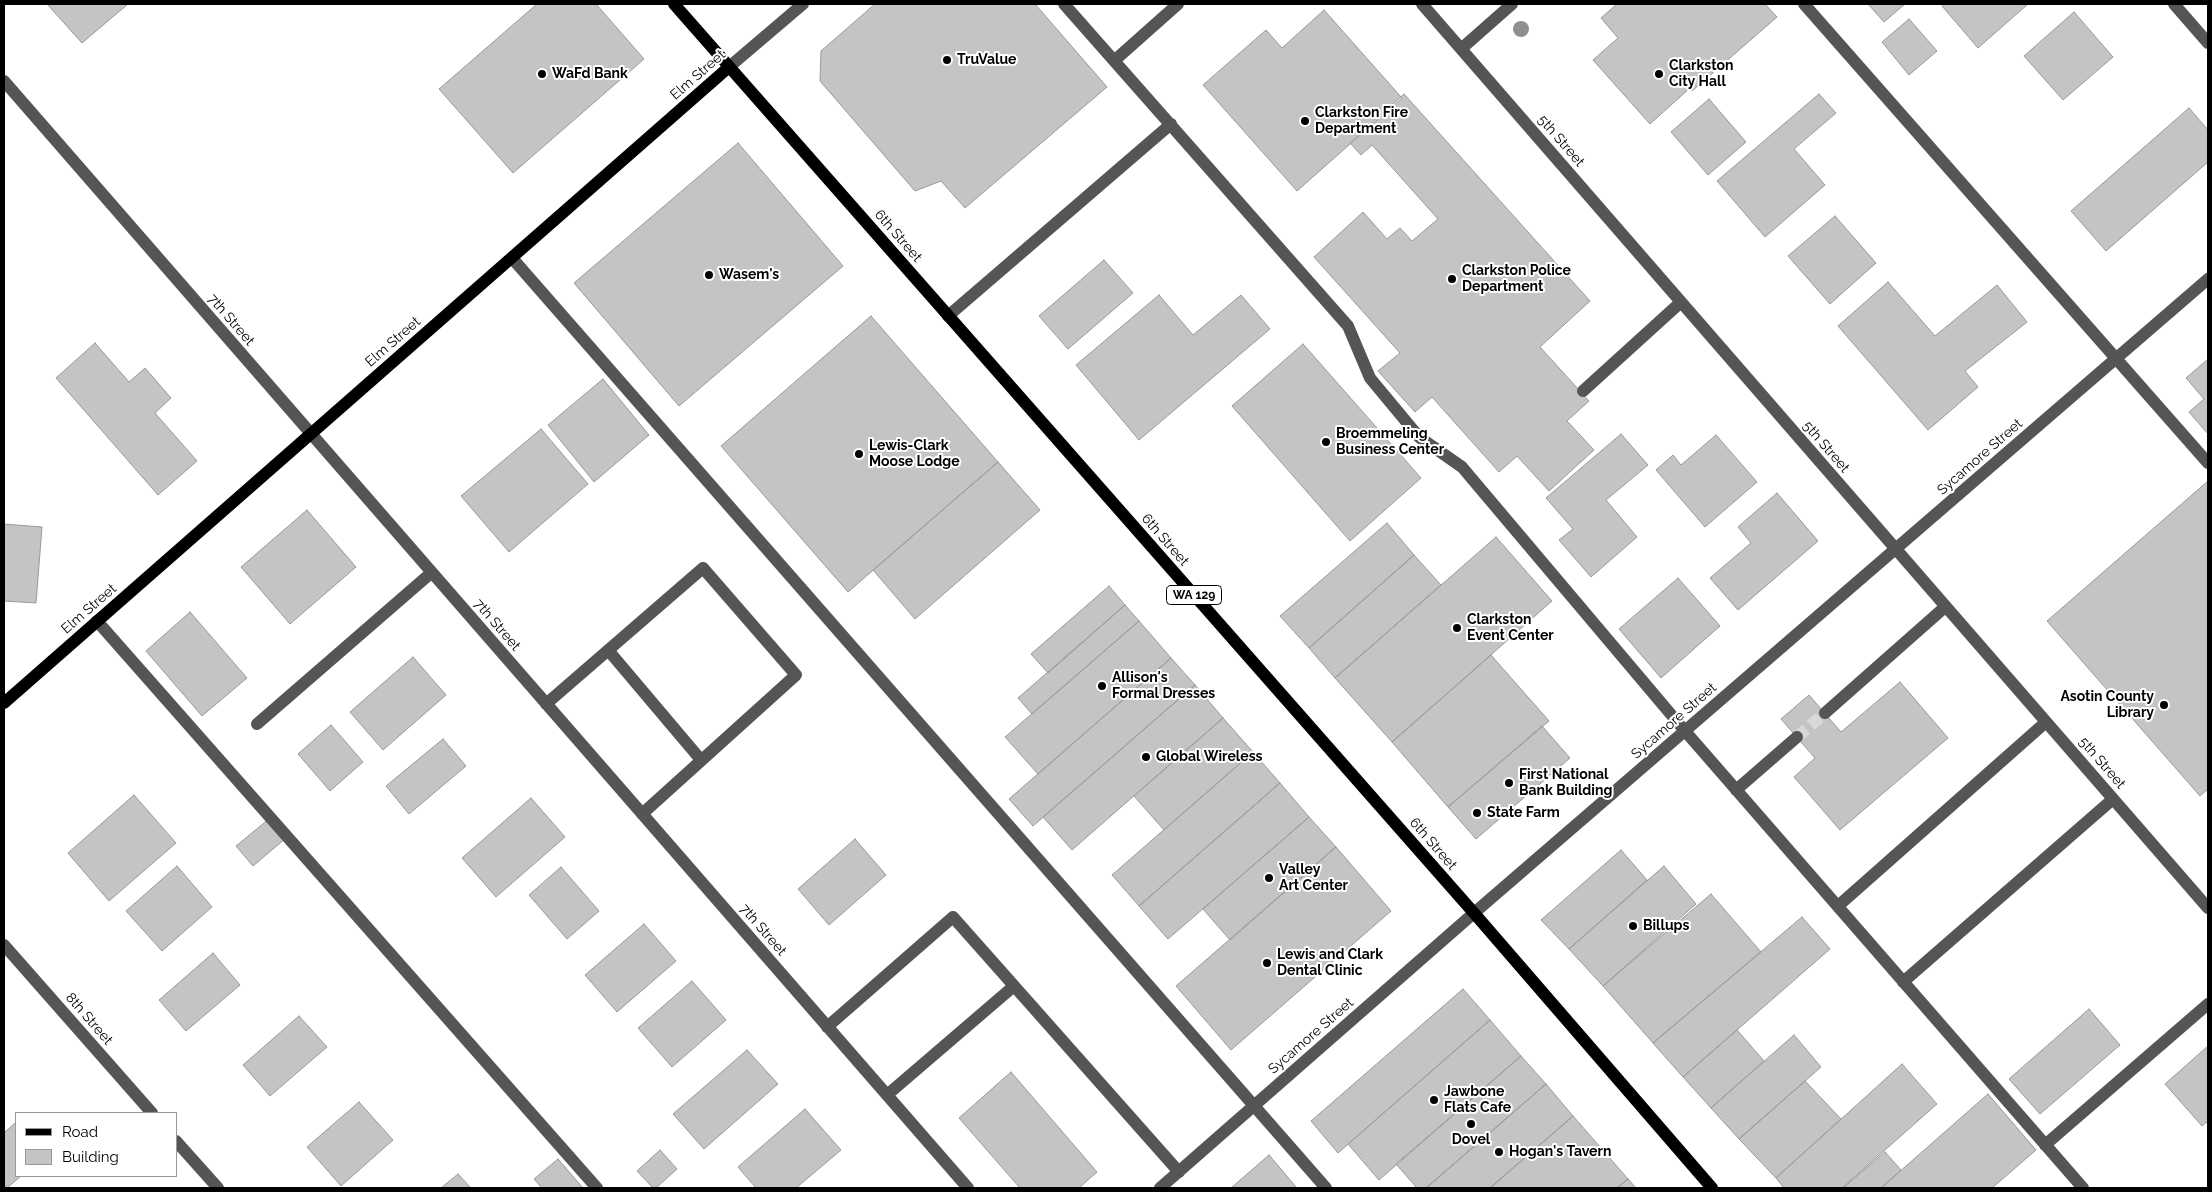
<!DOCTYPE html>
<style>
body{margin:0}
#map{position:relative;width:2212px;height:1192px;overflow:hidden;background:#fff;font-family:Raleway,sans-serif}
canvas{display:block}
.frame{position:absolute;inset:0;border:5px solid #000;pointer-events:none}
.legend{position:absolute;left:15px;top:1112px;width:162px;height:65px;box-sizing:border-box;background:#fff;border:1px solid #999;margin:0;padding:6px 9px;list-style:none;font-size:15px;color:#000}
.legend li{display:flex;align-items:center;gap:10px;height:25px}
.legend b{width:25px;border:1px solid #999}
</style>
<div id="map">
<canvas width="2212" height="1192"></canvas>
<div class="frame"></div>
<ul class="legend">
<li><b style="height:6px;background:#000"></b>Road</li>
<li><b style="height:14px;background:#c4c4c4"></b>Building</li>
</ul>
</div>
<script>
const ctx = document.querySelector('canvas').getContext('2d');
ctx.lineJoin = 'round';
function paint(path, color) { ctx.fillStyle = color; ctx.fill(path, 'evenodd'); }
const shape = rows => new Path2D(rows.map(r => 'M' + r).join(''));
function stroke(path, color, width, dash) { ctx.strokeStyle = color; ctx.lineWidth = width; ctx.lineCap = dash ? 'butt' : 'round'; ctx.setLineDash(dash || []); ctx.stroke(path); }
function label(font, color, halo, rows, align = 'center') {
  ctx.font = font + ' Raleway,sans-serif'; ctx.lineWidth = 4; ctx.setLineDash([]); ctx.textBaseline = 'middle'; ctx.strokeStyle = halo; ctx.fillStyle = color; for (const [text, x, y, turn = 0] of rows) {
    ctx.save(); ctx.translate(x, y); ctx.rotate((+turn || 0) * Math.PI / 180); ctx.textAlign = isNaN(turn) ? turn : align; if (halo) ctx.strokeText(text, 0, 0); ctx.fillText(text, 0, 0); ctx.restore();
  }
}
const building = shape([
 [47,4,128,4,82,43,47,4],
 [537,4,596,4,644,59,513,173,439,89,537,4],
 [875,4,1035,4,1107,87,965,208,941,181,915,191,820,81,821,51,875,4],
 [1617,4,1765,4,1777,17,1692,91,1690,88,1650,124,1593,60,1618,38,1601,18,1617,4],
 [1868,4,1905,4,1884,22,1868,4],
 [1944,4,2028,4,1978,48,1942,6,1944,4],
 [1324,10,1402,98,1297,191,1203,85,1266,30,1282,48,1324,10],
 [2074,12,2113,57,2063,100,2024,56,2074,12],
 [1909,19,1937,51,1909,75,1882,42,1909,19],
 [1404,94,1590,301,1540,347,1589,401,1567,421,1594,450,1549,491,1517,456,1499,472,1432,397,1415,412,1378,371,1400,353,1314,257,1363,212,1387,239,1400,228,1412,241,1438,219,1372,145,1361,155,1350,143,1404,94],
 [1819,94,1836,113,1794,149,1825,185,1765,237,1717,181,1819,94],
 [1709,99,1746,142,1708,175,1671,132,1709,99],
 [2189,108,2208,130,2208,162,2106,251,2071,211,2189,108],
 [738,143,843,266,679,406,574,283,738,143],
 [1835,216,1876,263,1830,304,1788,256,1835,216],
 [1104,260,1133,293,1068,349,1039,316,1104,260],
 [1888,282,1935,336,1997,285,2027,322,1965,371,1978,387,1928,430,1838,326,1888,282],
 [1159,295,1193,335,1241,295,1270,329,1139,440,1076,365,1159,295],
 [871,316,998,462,848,592,721,446,871,316],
 [95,343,129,382,145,368,171,398,155,413,197,461,158,495,56,378,95,343],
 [1303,344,1421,478,1350,541,1232,406,1303,344],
 [2208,359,2208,434,2189,412,2204,399,2186,378,2208,359],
 [603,379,649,435,594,482,548,425,603,379],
 [541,429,588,484,509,552,461,496,541,429],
 [1621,434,1648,465,1606,500,1637,537,1591,577,1559,540,1573,529,1546,498,1621,434],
 [1716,435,1757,482,1705,527,1656,470,1673,455,1681,465,1716,435],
 [998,462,1040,510,915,619,873,570,998,462],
 [2208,481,2208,789,2200,796,2047,621,2208,481],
 [1777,493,1818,541,1738,610,1710,578,1751,543,1738,527,1777,493],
 [307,510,356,567,290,624,241,567,307,510],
 [1387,523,1414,555,1309,648,1280,616,1387,523],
 [4,524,42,527,36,603,4,601,4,524],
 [1496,537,1552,601,1392,742,1335,678,1496,537],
 [1414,555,1441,585,1335,678,1309,648,1414,555],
 [1678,578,1720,626,1661,678,1619,629,1678,578],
 [1109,586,1125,605,1048,673,1031,654,1109,586],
 [1125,605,1139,621,1032,714,1018,698,1125,605],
 [190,612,247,678,202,716,146,651,190,612],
 [1139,621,1171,658,1038,774,1005,737,1139,621],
 [1491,655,1549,721,1448,807,1392,742,1491,655],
 [413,657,446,695,383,750,350,712,413,657],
 [1171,658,1195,685,1033,826,1009,799,1171,658],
 [1900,682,1948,738,1840,830,1794,777,1815,758,1781,719,1809,695,1841,732,1900,682],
 [1195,685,1223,718,1072,850,1043,817,1195,685],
 [1223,718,1253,752,1164,830,1134,796,1223,718],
 [331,725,363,762,330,791,298,754,331,725],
 [1542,726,1570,758,1476,839,1448,807,1542,726],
 [443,739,466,766,409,814,386,786,443,739],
 [1253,752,1280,783,1139,906,1112,875,1253,752],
 [1280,783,1309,817,1168,939,1139,906,1280,783],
 [134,795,176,843,109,901,68,853,134,795],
 [531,798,565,837,496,897,462,858,531,798],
 [1309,817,1336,847,1230,940,1203,909,1309,817],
 [270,818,286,838,253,866,236,846,270,818],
 [855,839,886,875,829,925,798,889,855,839],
 [1336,847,1391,911,1231,1050,1176,986,1336,847],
 [1621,850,1647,880,1569,949,1541,920,1621,850],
 [177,866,212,907,162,951,126,911,177,866],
 [1664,866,1696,904,1603,986,1569,949,1664,866],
 [561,867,599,911,567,939,529,895,561,867],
 [1711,894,1761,952,1653,1043,1603,986,1711,894],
 [1802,917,1830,949,1683,1077,1653,1043,1802,917],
 [644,924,676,961,617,1012,585,975,644,924],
 [213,953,240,985,186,1031,159,1000,213,953],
 [692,981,726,1020,672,1067,638,1028,692,981],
 [1463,989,1490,1020,1338,1153,1311,1121,1463,989],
 [2089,1009,2120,1045,2040,1114,2009,1079,2089,1009],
 [299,1016,327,1047,270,1096,243,1065,299,1016],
 [1490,1020,1521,1056,1379,1180,1348,1144,1490,1020],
 [1737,1030,1764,1061,1711,1108,1683,1077,1737,1030],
 [1794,1035,1821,1067,1739,1139,1711,1108,1794,1035],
 [2208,1046,2208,1121,2202,1126,2165,1084,2208,1046],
 [747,1050,778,1084,704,1149,673,1114,747,1050],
 [1521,1056,1546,1084,1426,1188,1417,1188,1396,1164,1521,1056],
 [1902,1064,1937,1104,1842,1188,1784,1188,1776,1178,1902,1064],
 [1011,1072,1097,1172,1079,1188,1020,1188,959,1118,1011,1072],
 [1805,1081,1841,1119,1776,1178,1739,1139,1805,1081],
 [1546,1084,1573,1116,1490,1188,1426,1188,1546,1084],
 [1988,1094,2036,1150,1992,1188,1881,1188,1988,1094],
 [359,1102,393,1140,341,1186,307,1147,359,1102],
 [805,1109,841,1150,796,1188,756,1188,738,1167,805,1109],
 [1573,1116,1628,1179,1617,1188,1490,1188,1573,1116],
 [16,1122,16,1176,21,1176,7,1188,4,1184,4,1133,16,1122],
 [660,1150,677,1169,656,1188,653,1188,637,1171,660,1150],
 [1885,1152,1901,1170,1881,1188,1843,1188,1885,1152],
 [1269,1155,1297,1188,1231,1188,1269,1155],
 [558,1159,583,1188,542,1188,534,1179,558,1159],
 [458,1174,471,1188,441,1188,458,1174],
 [1628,1179,1636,1188,1617,1188,1628,1179]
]);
paint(building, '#c4c4c4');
stroke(building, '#999', 1);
stroke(shape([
 [1797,737,1825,713]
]), '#d9d9d9', 12, [12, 6]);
stroke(shape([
 [1064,4,1348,326,1370,378,1419,437,1462,467,1685,731,2083,1188],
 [1422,4,2208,908],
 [1804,4,2208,463],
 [2174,4,2208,43],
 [1461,49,1512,4],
 [1115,60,1178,4],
 [729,67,803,4],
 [4,81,968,1188],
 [512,258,1326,1188],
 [948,316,1171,124],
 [1583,391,1681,302],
 [97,621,597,1188],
 [608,650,701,760],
 [546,704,703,568,796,675,642,814],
 [1825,713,1945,607],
 [257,724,431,573],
 [1736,790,1797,737],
 [1838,906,2046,722],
 [4,945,152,1113],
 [1903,982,2113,799],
 [827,1027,953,917,1179,1172],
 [887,1095,1014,986],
 [176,1141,218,1188],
 [2045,1145,2208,1004],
 [1160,1188,1474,913,2208,279]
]), '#555', 12);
stroke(shape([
 [674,4,1474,913,1712,1188],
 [4,703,729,67]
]), '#000', 12);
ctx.fillStyle = '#8f8f8f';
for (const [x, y] of [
 [1521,29]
]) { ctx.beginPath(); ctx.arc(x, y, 8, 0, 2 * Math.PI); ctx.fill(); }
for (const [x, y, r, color] of [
 [947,60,5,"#000"],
 [542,74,5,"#000"],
 [1659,74,5,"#000"],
 [1305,121,5,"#000"],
 [709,275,5,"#000"],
 [1452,279,5,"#000"],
 [1326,442,5,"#000"],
 [859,454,5,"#000"],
 [1457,628,5,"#000"],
 [1102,686,5,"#000"],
 [2164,705,5,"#000"],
 [1146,757,5,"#000"],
 [1509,783,5,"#000"],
 [1477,813,5,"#000"],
 [1269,878,5,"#000"],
 [1633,926,5,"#000"],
 [1267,963,5,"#000"],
 [1434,1100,5,"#000"],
 [1471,1124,5,"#000"],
 [1499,1152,5,"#000"]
]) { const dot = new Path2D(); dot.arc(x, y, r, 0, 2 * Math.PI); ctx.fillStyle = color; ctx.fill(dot); stroke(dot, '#fff', 2); }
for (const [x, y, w] of [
 [1194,595,55]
]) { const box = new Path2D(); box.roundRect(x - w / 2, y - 9.5, w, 19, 4); ctx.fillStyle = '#fff'; ctx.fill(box); stroke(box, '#000', 1); }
label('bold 12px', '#000', null, [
 ["WA 129",1194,595]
]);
label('bold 14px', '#000', '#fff', [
 ["TruValue",957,60],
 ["Clarkston",1669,66],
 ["City Hall",1669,82],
 ["WaFd Bank",552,74],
 ["Clarkston Fire",1315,113],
 ["Department",1315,129],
 ["Clarkston Police",1462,271],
 ["Department",1462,287],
 ["Wasem's",719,275],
 ["Broemmeling",1336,434],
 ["Business Center",1336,450],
 ["Lewis-Clark",869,446],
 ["Moose Lodge",869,462],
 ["Clarkston",1467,620],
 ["Event Center",1467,636],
 ["Allison's",1112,678],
 ["Formal Dresses",1112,694],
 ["Asotin County",2154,697,"right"],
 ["Library",2154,713,"right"],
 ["Global Wireless",1156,757],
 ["First National",1519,775],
 ["Bank Building",1519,791],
 ["State Farm",1487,813],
 ["Valley",1279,870],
 ["Art Center",1279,886],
 ["Billups",1643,926],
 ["Lewis and Clark",1277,955],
 ["Dental Clinic",1277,971],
 ["Jawbone",1444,1092],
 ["Flats Cafe",1444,1108],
 ["Dovel",1471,1140,"center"],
 ["Hogan's Tavern",1509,1152]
], 'left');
label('14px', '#000', '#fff', [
 ["Elm Street",698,75,-41],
 ["5th Street",1561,141,49],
 ["6th Street",898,236,49],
 ["7th Street",231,320,49],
 ["Elm Street",393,342,-41],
 ["5th Street",1826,447,49],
 ["Sycamore Street",1980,457,-41],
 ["6th Street",1165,540,49],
 ["Elm Street",89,609,-41],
 ["7th Street",497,625,49],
 ["Sycamore Street",1674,721,-41],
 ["5th Street",2102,763,49],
 ["6th Street",1433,844,49],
 ["7th Street",763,930,49],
 ["8th Street",89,1019,49],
 ["Sycamore Street",1311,1036,-41]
]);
</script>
